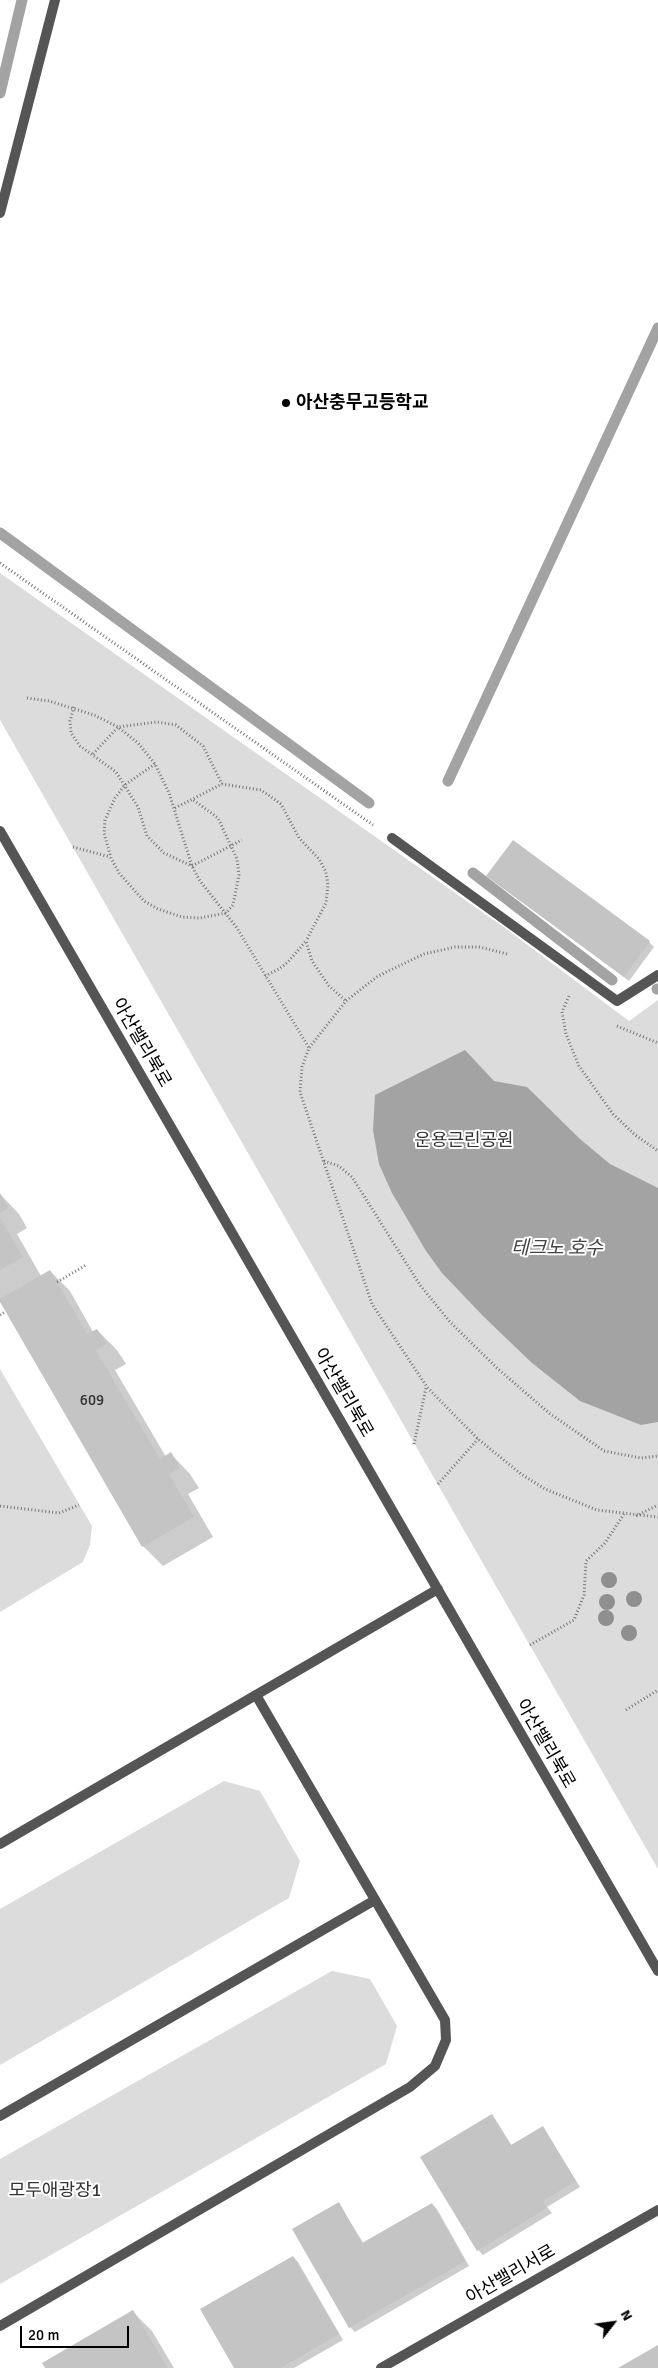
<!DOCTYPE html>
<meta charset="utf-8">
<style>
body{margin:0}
#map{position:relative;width:658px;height:2368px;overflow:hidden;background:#fff;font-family:Signika,sans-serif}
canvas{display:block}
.north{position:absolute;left:588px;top:2298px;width:50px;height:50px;-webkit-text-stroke:4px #fff;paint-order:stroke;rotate:60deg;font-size:14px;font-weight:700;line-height:20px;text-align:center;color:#000}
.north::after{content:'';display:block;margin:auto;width:18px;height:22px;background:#000;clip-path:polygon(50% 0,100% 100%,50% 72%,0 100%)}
.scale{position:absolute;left:20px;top:2326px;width:109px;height:22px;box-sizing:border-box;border:2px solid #000;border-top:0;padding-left:6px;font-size:15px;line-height:18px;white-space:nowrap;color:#000;-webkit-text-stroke:4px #fff;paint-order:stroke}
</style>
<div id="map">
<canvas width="658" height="2368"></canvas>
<div class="north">N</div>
<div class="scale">20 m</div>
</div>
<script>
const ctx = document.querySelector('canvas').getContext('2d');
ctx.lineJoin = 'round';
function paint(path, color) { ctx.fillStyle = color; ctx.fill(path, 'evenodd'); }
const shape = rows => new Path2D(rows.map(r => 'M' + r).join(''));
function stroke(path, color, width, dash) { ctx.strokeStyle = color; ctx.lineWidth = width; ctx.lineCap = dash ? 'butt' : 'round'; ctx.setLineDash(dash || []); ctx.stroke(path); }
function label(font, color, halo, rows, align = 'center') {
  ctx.font = font + ' Signika,"Noto Sans KR",sans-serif'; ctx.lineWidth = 4; ctx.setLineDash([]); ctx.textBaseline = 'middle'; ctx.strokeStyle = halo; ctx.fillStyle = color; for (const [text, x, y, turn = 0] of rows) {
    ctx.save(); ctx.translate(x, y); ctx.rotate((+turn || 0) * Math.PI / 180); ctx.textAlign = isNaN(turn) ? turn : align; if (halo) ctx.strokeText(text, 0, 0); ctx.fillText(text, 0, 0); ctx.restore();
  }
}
paint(shape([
 [0,573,505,928,629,1021,658,1000,658,1869,0,720],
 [0,1369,92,1526,90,1545,83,1562,0,1612],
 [224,1781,260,1791,300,1861,289,1898,0,2065,0,1909],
 [332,1971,370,1979,397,2026,386,2064,0,2284,0,2159]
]), '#dcdcdc');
paint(shape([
 [465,1050,494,1081,527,1087,580,1139,610,1164,658,1188,658,1422,641,1425,580,1401,532,1363,484,1317,442,1273,426,1251,392,1193,379,1164,373,1130,375,1095]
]), '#a3a3a3');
paint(shape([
 [488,876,649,942,654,947,629,981],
 [0,1194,19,1214,27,1228,17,1234,41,1276,50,1271,70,1291,93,1332,97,1330,117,1350,126,1364,115,1370,166,1457,171,1454,190,1474,199,1488,188,1494,213,1537,163,1566,143,1546,0,1301],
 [492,2115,512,2146,543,2128,580,2187,547,2207,552,2213,483,2255,478,2250],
 [339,2204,364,2244,432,2204,437,2209,469,2266,355,2332,350,2327],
 [293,2257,298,2262,343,2340,294,2368,236,2368],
 [132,2311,152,2331,174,2368,47,2368]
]), '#0003');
stroke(shape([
 [0,93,22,0],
 [0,533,369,803],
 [448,781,658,328],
 [473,873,612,980],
 [657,989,658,989]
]), '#a3a3a3', 11);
paint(shape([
 [513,840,650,941,624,977,486,876],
 [0,1193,8,1208,0,1213],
 [0,1217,23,1257,0,1270],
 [50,1270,87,1334,97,1329,107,1344,96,1350,160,1459,171,1452,180,1468,169,1474,194,1517,142,1547,0,1302,0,1299],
 [492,2114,511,2145,543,2126,576,2181,543,2201,547,2208,477,2251,420,2157],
 [339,2202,362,2243,432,2203,465,2261,349,2328,292,2229],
 [293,2256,339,2334,281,2368,234,2368,200,2309],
 [133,2310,168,2368,45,2368,42,2363],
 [658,2345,658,2368,618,2368]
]), '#c4c4c4');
stroke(shape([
 [0,563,373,825],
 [27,698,49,701,94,715,118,727,138,743,155,764,169,793,192,866,200,881,237,928,309,1048],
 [74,707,70,721,71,733,80,746,116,772,138,807,147,836,164,853,192,866,242,840],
 [93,754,118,727,157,722,176,725,203,746,222,784],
 [155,764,125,785,115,798,105,820,104,833,111,858,119,873,144,901,158,909,182,917,200,918,226,913,233,905,239,875,237,859,218,818,192,799],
 [175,808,222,784,261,790,281,804,299,838,319,859,326,872,328,885,326,903,306,941],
 [73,847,110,857],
 [507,954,480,947,455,947,424,954,378,976,346,1001,309,1048,302,1067,300,1092,372,1304,427,1387,478,1439,521,1474,545,1489,597,1510,658,1517],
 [265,976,279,969,288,962,306,941,312,961,329,986,346,1001],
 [569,996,562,1012,566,1034,579,1066,613,1114,634,1134,658,1151],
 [617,1026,658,1043],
 [324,1161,339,1166,352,1177,420,1285,450,1322,497,1368,549,1413,604,1451,641,1458,658,1456],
 [57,1282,86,1265],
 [0,1315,5,1312],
 [414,1444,426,1388],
 [438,1484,478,1439],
 [0,1506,59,1513,79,1505],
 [636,1516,658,1505],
 [530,1645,574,1620,584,1595,586,1561,605,1543,624,1514],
 [626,1710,658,1690]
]), '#777', 3, [1, 2.5]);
stroke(shape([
 [0,213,55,0],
 [392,838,617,1001,658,975],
 [0,2116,375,1900],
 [0,2326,410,2087,435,2066,446,2040,445,2020,256,1695],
 [381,2368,658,2210]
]), '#555', 10);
stroke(shape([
 [0,831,658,1971],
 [0,1844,438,1589]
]), '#555', 10);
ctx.fillStyle = '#8f8f8f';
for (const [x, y] of [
 [609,1580],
 [634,1599],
 [607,1602],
 [606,1618],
 [629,1633]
]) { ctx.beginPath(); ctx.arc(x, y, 8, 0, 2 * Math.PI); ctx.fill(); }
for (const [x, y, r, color] of [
 [286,403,5,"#000"]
]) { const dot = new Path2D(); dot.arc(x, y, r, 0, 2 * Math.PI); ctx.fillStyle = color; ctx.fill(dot); stroke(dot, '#fff', 2); }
label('15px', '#313131', null, [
 ["609",92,1401]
]);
label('bold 18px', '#000', '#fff', [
 ["아산충무고등학교",296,403]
], 'left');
label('18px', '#000', '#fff', [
 ["아산밸리북로",141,1043,60],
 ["아산밸리북로",343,1393,60],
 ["아산밸리북로",545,1744,60],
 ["아산밸리서로",511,2275,-30]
]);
label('18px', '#333', '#fff', [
 ["운용근린공원",464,1141],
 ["모두애광장1",55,2191]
]);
label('italic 19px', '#444', '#fff', [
 ["테크노 호수",557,1249]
]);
</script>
